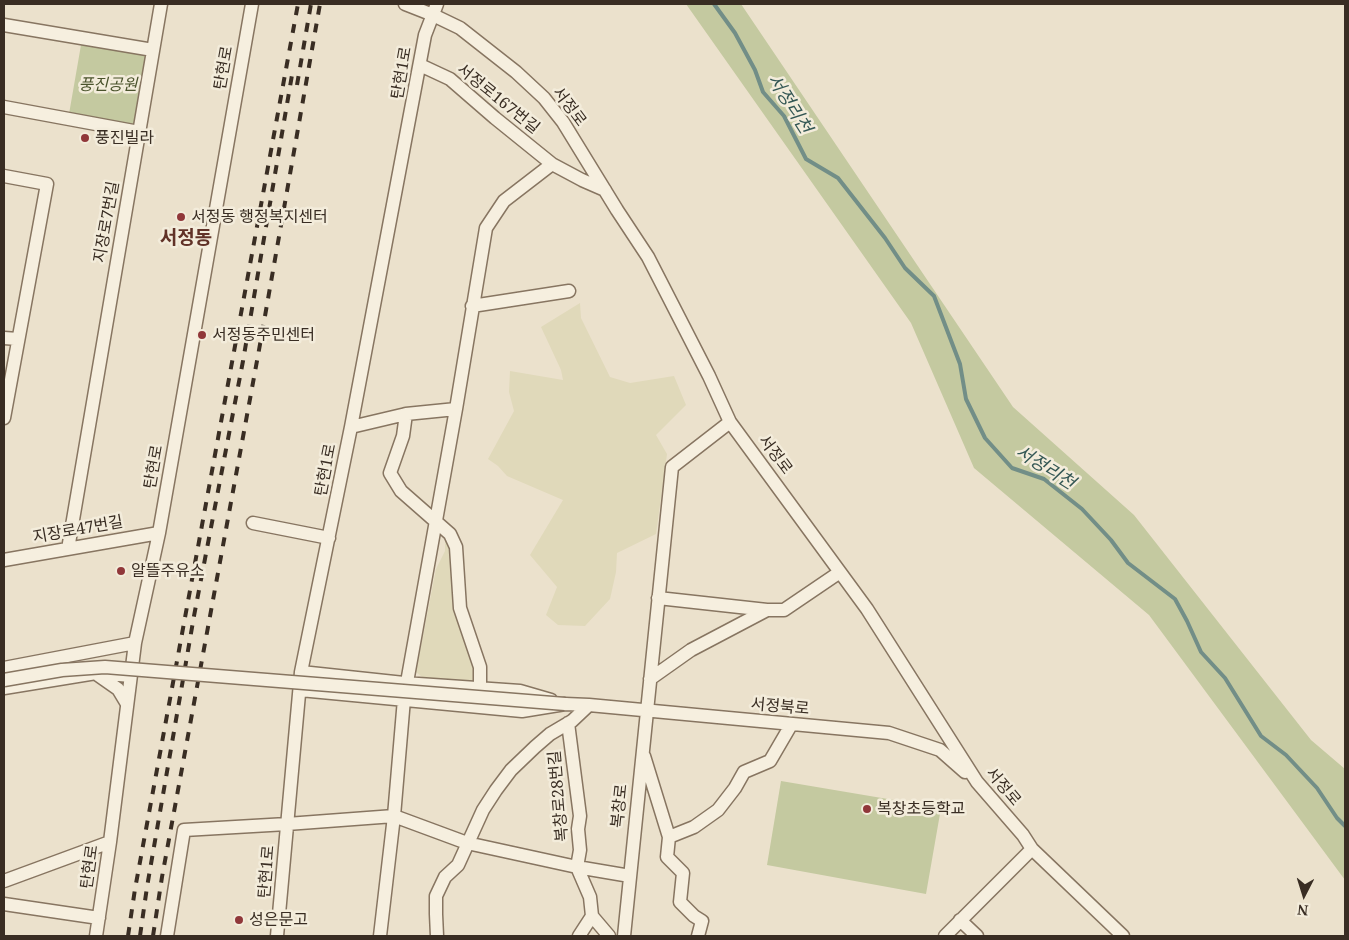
<!DOCTYPE html>
<meta charset="utf-8">
<style>
body{margin:0}
#map{position:relative;width:1349px;height:940px;overflow:hidden;background:#ebe1cc;font-family:"Noto Serif",serif}
canvas{display:block}
.frame{position:absolute;inset:0;border:5px solid #392d23;pointer-events:none}
.north{position:absolute;left:1279px;top:870px;width:50px;height:50px;-webkit-text-stroke:4px #f3ecdb;paint-order:stroke;rotate:185deg;font-size:14px;font-weight:700;line-height:20px;text-align:center;color:#392d23}
.north::after{content:'';display:block;margin:auto;width:18px;height:22px;background:#392d23;clip-path:polygon(50% 0,100% 100%,50% 72%,0 100%)}
</style>
<div id="map">
<canvas width="1349" height="940"></canvas>
<div class="frame"></div>
<div class="north">N</div>
</div>
<script>
const ctx = document.querySelector('canvas').getContext('2d');
ctx.lineJoin = 'round';
function paint(path, color) { ctx.fillStyle = color; ctx.fill(path, 'evenodd'); }
const shape = rows => new Path2D(rows.map(r => 'M' + r).join(''));
function stroke(path, color, width, dash) { ctx.strokeStyle = color; ctx.lineWidth = width; ctx.lineCap = dash ? 'butt' : 'round'; ctx.setLineDash(dash || []); ctx.stroke(path); }
function label(font, color, halo, rows, align = 'center') {
  ctx.font = font + ' "Noto Serif","Noto Sans KR",serif'; ctx.lineWidth = 5; ctx.setLineDash([]); ctx.textBaseline = 'middle'; ctx.strokeStyle = halo; ctx.fillStyle = color; for (const [text, x, y, turn = 0] of rows) {
    ctx.save(); ctx.translate(x, y); ctx.rotate((+turn || 0) * Math.PI / 180); ctx.textAlign = isNaN(turn) ? turn : align; if (halo) ctx.strokeText(text, 0, 0); ctx.fillText(text, 0, 0); ctx.restore();
  }
}
paint(shape([
 [580,303,581,318,610,377,630,383,674,376,686,405,656,435,667,454,656,534,617,553,616,572,610,599,585,626,558,625,546,615,557,587,530,555,563,500,507,476,498,466,488,459,514,411,509,392,510,371,563,380,561,370,541,327],
 [445,537,452,547,474,665,475,684,426,680,416,672,436,569,445,551]
]), '#e0d9ba');
paint(shape([
 [686,4,741,4,1013,407,1134,515,1311,740,1345,769,1345,880,1149,615,974,468,911,323],
 [81,45,147,55,134,126,69,114],
 [781,781,941,808,926,894,767,865]
]), '#c4c9a0');
stroke(shape([
 [714,4,735,33,755,70,763,92,784,116,806,159,838,178,885,238,905,268,934,296,960,364,966,399,985,438,1012,468,1044,479,1082,509,1111,540,1128,563,1175,599,1187,621,1201,652,1225,678,1261,736,1286,755,1317,788,1337,818,1345,826]
]), '#728e87', 4);
const minor = shape([
 [405,4,433,15,460,28,516,72,544,98,563,122,617,210,648,257,709,376,730,422,867,609,977,782,1023,835,1032,849,1123,936],
 [4,25,153,50],
 [420,65,450,79,495,118,552,164],
 [4,107,139,132],
 [4,176,47,184,4,418],
 [472,306,569,291],
 [4,338,18,339],
 [351,427,406,414],
 [253,523,329,538],
 [68,549,161,4],
 [4,560,159,533],
 [658,598,767,610,784,610,840,572],
 [4,668,135,643],
 [301,672,404,683,520,691,551,700],
 [98,675,118,689,127,704],
 [650,679,691,650,767,610],
 [4,688,96,673,131,676],
 [480,688,480,667,460,608,456,547,450,534,401,491,390,473,403,436,406,414,456,409,486,228,504,201,552,164,582,180,605,190],
 [300,690,522,711,565,704,589,705,889,733,940,750,965,772],
 [568,723,580,816,578,829,580,850,577,867,590,897,592,916,579,936],
 [644,756,669,837],
 [4,881,110,842],
 [4,904,99,918],
 [592,916,609,936],
 [960,920,977,936],
 [96,936,110,842,135,643,159,533,252,4],
 [167,936,184,830,287,824,394,816,467,843,577,867,630,876],
 [277,936,301,672,351,427,425,35,437,4],
 [380,936,394,816,404,699,456,409],
 [437,936,436,914,436,896,445,877,458,865,483,810,496,790,511,770,535,747,550,734,572,721,589,705],
 [624,936,672,467,730,422],
 [698,936,702,921,694,916,680,902,683,873,667,857,669,837,694,827,718,810,735,788,744,772,770,761,791,725],
 [945,936,1032,849]
]);
stroke(minor, '#877561', 15);
stroke(minor, '#f6efdf', 12);
stroke(shape([
 [297,85,311,4],
 [128,936,135,889,298,4],
 [140,936,147,887,194,616,243,361,292,75],
 [153,936,162,877,259,350,320,4]
]), '#392d23', 4, [9, 9]);
const minorBridge = shape([
 [4,680,62,670,105,667,565,704]
]);
stroke(minorBridge, '#877561', 15, []);
stroke(minorBridge, '#f6efdf', 12);
for (const [x, y, r, color] of [
 [85,138,5,"#903739"],
 [181,217,5,"#903739"],
 [202,335,5,"#903739"],
 [121,571,5,"#903739"],
 [867,809,5,"#903739"],
 [239,920,5,"#903739"]
]) { const dot = new Path2D(); dot.arc(x, y, r, 0, 2 * Math.PI); ctx.fillStyle = color; ctx.fill(dot); stroke(dot, '#f3ecdb', 2); }
label('16px', '#392d23', '#f3ecdb', [
 ["탄현로",224,68,-80],
 ["탄현1로",402,73,-80],
 ["서정로167번길",498,99,39],
 ["서정로",569,107,53],
 ["지장로7번길",107,222,-80],
 ["서정로",775,455,53],
 ["탄현로",154,467,-80],
 ["탄현1로",326,470,-79],
 ["지장로47번길",78,530,-10],
 ["서정북로",780,707,5],
 ["서정로",1003,787,50],
 ["복창로28번길",559,796,-95],
 ["복창로",620,806,-84],
 ["탄현로",90,867,-82],
 ["탄현1로",267,872,-85]
]);
label('italic 16px', '#4a532c', '#f3ecdb', [
 ["풍진공원",108,85]
]);
label('16px', '#392d23', '#f3ecdb', [
 ["풍진빌라",95,138],
 ["서정동 행정복지센터",191,217],
 ["서정동주민센터",212,335],
 ["알뜰주유소",131,571],
 ["복창초등학교",877,809],
 ["성은문고",249,920]
], 'left');
label('italic 18px', '#345754', '#f3ecdb', [
 ["서정리천",789,104,58],
 ["서정리천",1045,468,32]
]);
label('bold 19px', '#613227', '#f3ecdb', [
 ["서정동",186,239]
]);
</script>
